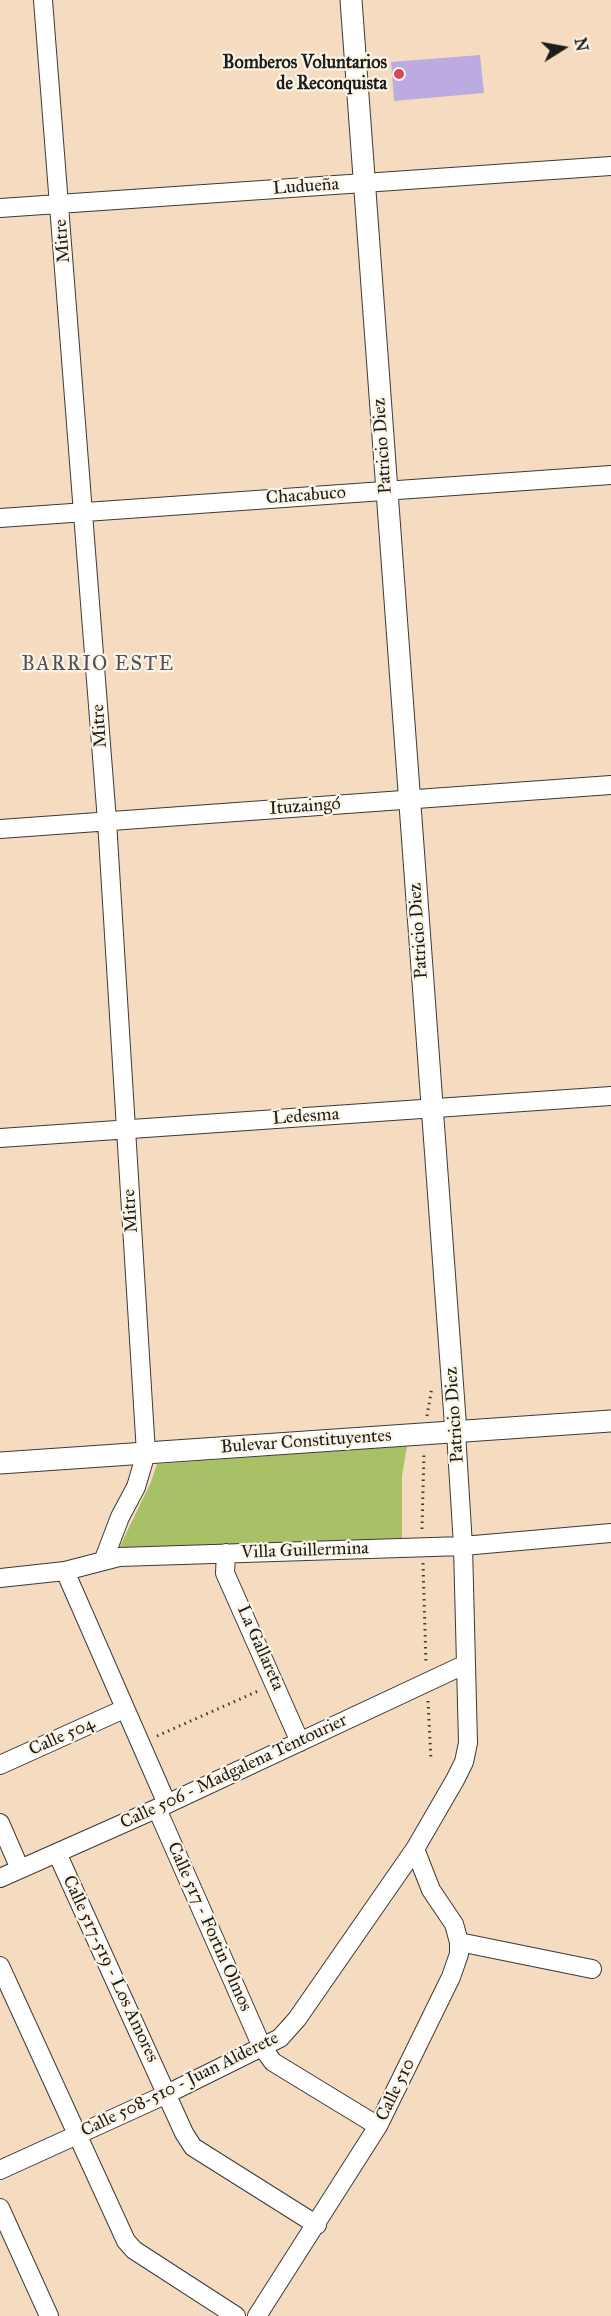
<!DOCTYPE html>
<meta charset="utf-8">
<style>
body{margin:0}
#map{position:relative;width:611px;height:2316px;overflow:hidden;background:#f5dcc0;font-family:"IM FELL Great Primer",serif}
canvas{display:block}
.north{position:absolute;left:533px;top:18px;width:60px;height:60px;-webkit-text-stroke:4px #fcf5e5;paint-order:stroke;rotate:79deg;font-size:16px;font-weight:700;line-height:24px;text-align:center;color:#1c1c1c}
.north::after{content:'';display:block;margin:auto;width:21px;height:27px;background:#1c1c1c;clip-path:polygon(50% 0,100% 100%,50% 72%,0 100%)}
</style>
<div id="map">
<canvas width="611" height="2316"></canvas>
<div class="north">N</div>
</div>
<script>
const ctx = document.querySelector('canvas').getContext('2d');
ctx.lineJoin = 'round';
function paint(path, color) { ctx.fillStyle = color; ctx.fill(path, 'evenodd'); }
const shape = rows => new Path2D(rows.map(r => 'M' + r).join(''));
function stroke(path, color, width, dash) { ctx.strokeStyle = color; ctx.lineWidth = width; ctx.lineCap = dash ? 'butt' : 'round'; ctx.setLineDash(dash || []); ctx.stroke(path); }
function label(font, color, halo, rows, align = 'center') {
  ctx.font = font + ' "IM FELL Great Primer",serif'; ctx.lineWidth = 4.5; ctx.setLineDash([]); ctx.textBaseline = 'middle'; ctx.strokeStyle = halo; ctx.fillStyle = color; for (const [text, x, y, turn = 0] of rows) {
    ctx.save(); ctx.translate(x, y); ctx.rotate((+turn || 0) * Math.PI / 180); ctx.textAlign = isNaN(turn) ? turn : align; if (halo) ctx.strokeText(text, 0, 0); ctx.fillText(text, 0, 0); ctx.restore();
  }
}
paint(shape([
 [407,1446,402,1476,402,1538,121,1552,120,1546,151,1482,157,1464]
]), '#a8c167');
paint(shape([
 [480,55,484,93,394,101,391,62]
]), '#bbabe0');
const minor = shape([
 [43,0,107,821,146,1453,136,1487,120,1517,104,1559],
 [0,208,611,166],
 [0,518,611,475],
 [0,829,611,785],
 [0,1138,611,1096],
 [226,1553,225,1573,300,1742],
 [65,1571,167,1804],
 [0,1578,65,1571,119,1557,463,1546,611,1533],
 [0,1765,124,1709],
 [157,1809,262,2047,273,2062,378,2126],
 [0,1823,20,1869],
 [57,1853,184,2133,193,2147,317,2225],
 [0,1878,167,1804,466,1664],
 [459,1942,592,1969],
 [0,1966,126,2241,134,2250,236,2316],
 [0,2170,167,2094,280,2038,297,2019,415,1849,455,1780,464,1762,468,1743,463,1546,456,1432],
 [0,2208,49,2316],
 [257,2316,378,2126,451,1977,459,1954,459,1942,454,1924,431,1890,415,1849]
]);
const tertiary = shape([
 [351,0,456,1432],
 [0,1463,611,1421]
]);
stroke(minor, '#3d3935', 20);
stroke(tertiary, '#3d3935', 23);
stroke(shape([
 [427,1416,432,1387],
 [422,1529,424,1452],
 [423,1563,426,1664],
 [428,1701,431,1760],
 [157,1736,258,1691]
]), '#3d3935', 3, [1.5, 4.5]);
stroke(minor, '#fff', 18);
stroke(tertiary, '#fff', 21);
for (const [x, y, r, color] of [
 [399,74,6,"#d1495b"]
]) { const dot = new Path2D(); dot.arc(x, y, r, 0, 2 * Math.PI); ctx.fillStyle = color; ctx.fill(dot); stroke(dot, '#fcf5e5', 2); }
label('bold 18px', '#1c1c1c', '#fcf5e5', [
 ["Bomberos Voluntarios",387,64],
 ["de Reconquista",387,85]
], 'right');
label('18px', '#1c1c1c', '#fcf5e5', [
 ["Ludueña",306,187,-4],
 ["Mitre",63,241,-95],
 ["Patricio Diez",383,446,-94],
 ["Chacabuco",306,496,-4],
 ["Mitre",100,726,-94],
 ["Ituzaingó",305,807,-4],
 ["Patricio Diez",419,931,-94],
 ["Ledesma",306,1117,-4],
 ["Mitre",131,1211,-94],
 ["Patricio Diez",455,1415,-94],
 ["Bulevar Constituyentes",306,1442,-4],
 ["Villa Guillermina",305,1551,-2],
 ["La Gallareta",260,1648,66],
 ["Calle 504",62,1737,-24],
 ["Calle 506 - Madgalena Tentourier",234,1772,-25],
 ["Calle 517 - Fortin Olmos",209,1927,66],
 ["Calle 517-519 - Los Amores",110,1969,65],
 ["Calle 508-510 - Juan Alderete",180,2085,-26],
 ["Calle 510",396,2090,-64]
]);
ctx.letterSpacing = '1.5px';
label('20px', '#544e61', '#fcf5e5', [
 ["BARRIO ESTE",98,665]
]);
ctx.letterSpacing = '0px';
</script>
